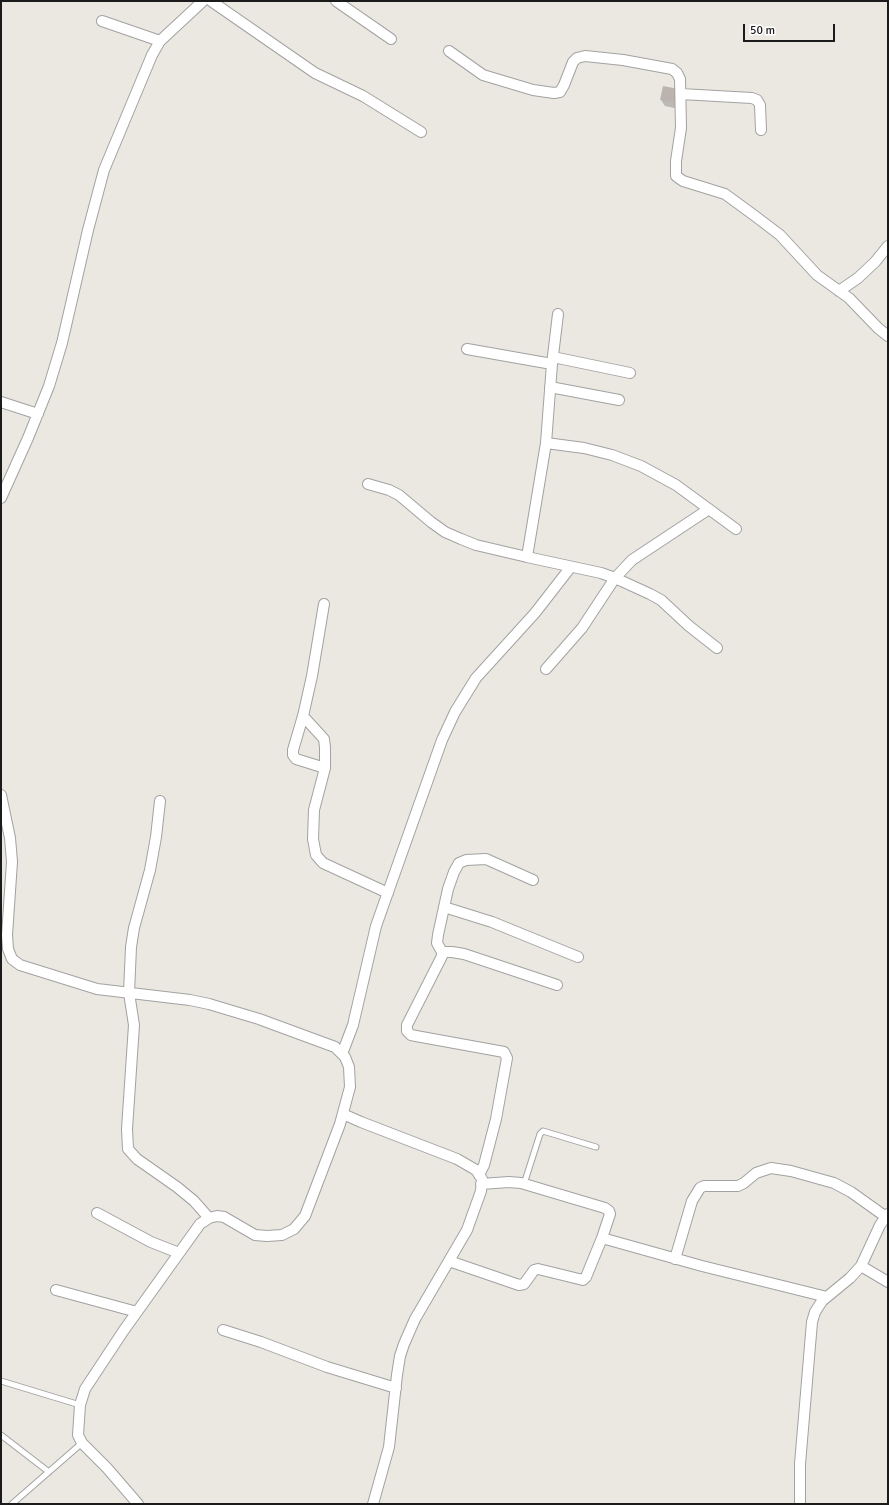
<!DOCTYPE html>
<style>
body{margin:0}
#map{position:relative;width:889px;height:1505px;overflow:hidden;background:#ebe8e1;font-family:Signika,sans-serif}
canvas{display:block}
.frame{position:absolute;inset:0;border:2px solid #1b1b1b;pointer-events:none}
.scale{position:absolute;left:743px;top:24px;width:92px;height:18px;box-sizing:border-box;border:2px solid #1b1b1b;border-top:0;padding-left:5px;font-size:12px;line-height:14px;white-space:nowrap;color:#1b1b1b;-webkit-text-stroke:3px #fff;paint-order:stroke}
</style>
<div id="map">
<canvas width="889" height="1505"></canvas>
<div class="frame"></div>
<div class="scale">50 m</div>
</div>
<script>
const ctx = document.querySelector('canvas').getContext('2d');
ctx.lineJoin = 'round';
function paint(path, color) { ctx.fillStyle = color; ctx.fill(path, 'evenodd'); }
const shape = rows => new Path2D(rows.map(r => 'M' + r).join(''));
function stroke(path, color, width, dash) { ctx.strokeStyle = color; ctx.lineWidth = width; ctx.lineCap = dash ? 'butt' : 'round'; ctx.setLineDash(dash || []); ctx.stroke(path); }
paint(shape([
 [678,90,679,109,665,106,661,100]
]), '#0003');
paint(shape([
 [663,86,679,89,676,103,660,100]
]), '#bbb4ae');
const service = shape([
 [524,1184,540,1134,543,1131,596,1147],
 [1,1381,80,1405],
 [1,1435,49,1472],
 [12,1504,82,1443]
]);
const minor = shape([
 [211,1,315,73,363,96,421,132],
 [336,1,391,39],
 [102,21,160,41],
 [449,51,483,75,533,90,554,93,560,92,564,85,573,62,577,58,585,56,623,60,672,69,677,73,680,79,681,128,676,161,676,176,683,181,725,194,755,216,780,235,817,275,849,298,878,328,888,336],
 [681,94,752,98,757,100,760,105,761,130],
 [839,291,858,278,875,262,888,246],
 [558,314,552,364,546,443,527,557,601,573,615,578,650,594,661,600,689,626,717,648],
 [467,349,552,364],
 [553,357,630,373],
 [550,387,619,400],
 [1,402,38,414],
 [546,443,584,448,612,455,641,466,676,485,736,529],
 [368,484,389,490,399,495,431,522,445,532,461,539,476,545,527,557],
 [1,498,28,438,49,386,62,343,88,230,104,170,152,55,160,41,203,1],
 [324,604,312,676,303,716,293,750,293,755,296,759,325,768],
 [546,669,582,628,615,578,632,560,709,509],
 [303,716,324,739,325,747,325,768,314,810,313,839,316,855,323,863,388,893],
 [1,795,10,838,12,862,7,935,8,949,12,959,20,965,97,989,190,1000,209,1004,259,1019,335,1047,345,1057,349,1067,350,1087,340,1124,305,1216,294,1229,282,1235,267,1236,255,1235,224,1217,217,1216,209,1218,200,1224,124,1330,85,1389,80,1405,78,1435,82,1443,107,1468,138,1504],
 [160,801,156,837,150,870,134,928,131,947,129,993,134,1025,127,1129,128,1149,137,1159,177,1187,194,1201,209,1218],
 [444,907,492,922,578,957],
 [442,952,452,952,464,954,557,985],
 [342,1054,353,1025,376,926,442,740,455,712,476,678,535,613,570,568],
 [343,1114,361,1122,457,1159,476,1170,482,1179,481,1191,467,1230,415,1319,404,1344,400,1356,397,1375,389,1447,373,1504],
 [479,1175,484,1165,496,1119,507,1058,504,1052,416,1036,411,1035,407,1031,407,1025,442,956,442,952,437,943,438,935,448,889,454,872,459,863,466,860,486,859,533,880],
 [481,1184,509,1182,521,1183,605,1208,609,1211,610,1214,602,1238,702,1266,827,1297],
 [97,1213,151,1242,179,1253],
 [675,1259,692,1201,700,1188,704,1186,738,1186,744,1183,756,1173,771,1168,791,1171,834,1183,851,1192,886,1217],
 [449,1261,519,1285,524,1284,532,1273,534,1270,538,1269,583,1280,586,1277,602,1238],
 [861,1266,888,1282],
 [56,1290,137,1312],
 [223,1330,261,1342,327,1367,396,1388],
 [800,1504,800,1464,812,1322,815,1312,822,1301,850,1278,861,1266,880,1225,888,1214]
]);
stroke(service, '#a2a2a2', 7);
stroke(minor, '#a2a2a2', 12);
stroke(service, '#fff', 5);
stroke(minor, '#fff', 10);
</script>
